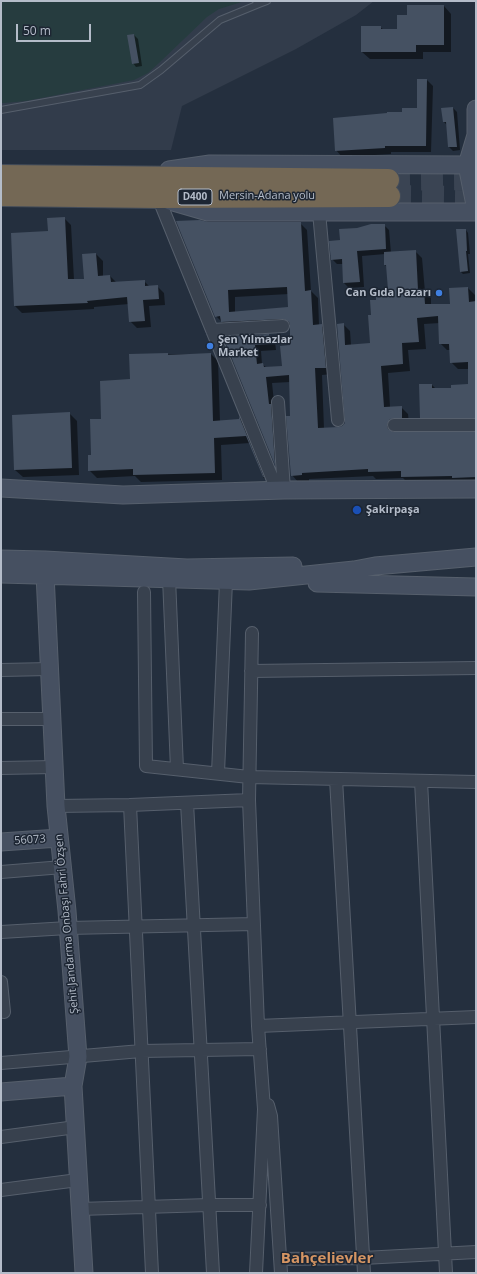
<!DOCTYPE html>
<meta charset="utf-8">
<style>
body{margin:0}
#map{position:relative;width:477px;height:1274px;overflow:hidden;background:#242f3e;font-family:"Open Sans",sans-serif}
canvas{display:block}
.frame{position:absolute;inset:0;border:2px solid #b4bcc9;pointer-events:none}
.scale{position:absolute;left:16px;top:24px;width:75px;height:18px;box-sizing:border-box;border:2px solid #b4bcc9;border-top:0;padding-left:5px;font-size:12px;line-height:14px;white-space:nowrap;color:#b4bcc9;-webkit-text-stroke:3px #1d2633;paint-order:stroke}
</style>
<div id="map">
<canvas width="477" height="1274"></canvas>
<div class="frame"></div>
<div class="scale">50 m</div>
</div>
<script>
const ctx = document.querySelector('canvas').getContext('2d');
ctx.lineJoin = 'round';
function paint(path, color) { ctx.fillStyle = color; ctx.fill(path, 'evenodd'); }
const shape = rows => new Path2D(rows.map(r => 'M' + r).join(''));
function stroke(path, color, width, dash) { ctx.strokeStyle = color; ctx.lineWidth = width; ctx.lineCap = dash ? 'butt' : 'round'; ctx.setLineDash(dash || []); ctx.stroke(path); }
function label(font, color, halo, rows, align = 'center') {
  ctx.font = font + ' "Open Sans",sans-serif'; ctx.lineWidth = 3; ctx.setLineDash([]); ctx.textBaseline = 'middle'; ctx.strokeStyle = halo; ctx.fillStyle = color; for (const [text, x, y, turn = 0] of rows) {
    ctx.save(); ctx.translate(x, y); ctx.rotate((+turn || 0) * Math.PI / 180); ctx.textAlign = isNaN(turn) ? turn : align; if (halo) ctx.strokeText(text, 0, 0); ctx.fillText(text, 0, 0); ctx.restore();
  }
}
paint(shape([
 [1,1,374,1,356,15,296,49,182,106,171,150,1,150]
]), '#323c4b');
paint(shape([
 [1,1,245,1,219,9,207,17,159,63,148,73,134,80,26,101,4,103,1,103]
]), '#263c3f');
paint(shape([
 [444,6,451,14,451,52,423,52,423,59,370,59,362,52,380,27,384,30,398,30,408,16],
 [134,35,138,39,142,66,136,67,133,63],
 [427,80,433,86,431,152,391,152,391,154,342,157,336,150,403,113,418,109],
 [453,108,457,112,460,150,453,151,449,147,447,125,444,122],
 [64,218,71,225,74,280,85,280,96,254,103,261,103,276,110,276,117,283,144,281,150,287,157,286,164,293,165,305,149,306,151,327,137,328,130,321,129,304,94,307,94,309,22,313,15,306,12,234,49,232],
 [177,222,300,223,307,230,311,291,318,298,319,325,321,325,328,332,332,374,322,375,324,429,339,428,346,423,343,324,350,331,351,345,371,344,372,316,377,301,389,290,387,267,385,265,385,254,362,256,364,287,349,288,344,283,343,264,337,264,332,259,341,241,384,225,389,230,391,253,415,251,422,258,425,292,431,298,431,305,451,305,450,289,468,288,475,295,476,302,476,424,428,424,421,417,432,385,436,389,452,389,469,385,469,369,458,369,451,362,450,350,447,350,440,343,440,323,424,324,426,349,408,350,410,371,388,373,390,407,401,407,408,414,409,424,397,425,393,432,476,433,476,484,409,484,403,478,376,479,373,476,309,479,309,481,298,482,292,475,290,382,272,383,281,469,276,464,227,345,268,335,275,342,276,350,261,351,262,364,267,368,283,367,291,346,291,325,229,328,223,323,216,316],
 [289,294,289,308,235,312,235,297],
 [466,230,468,233,470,254,468,254,470,273,463,274,460,271],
 [211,354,218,361,220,422,240,420,240,418,246,424,270,483,263,477,250,443,221,445,222,480,141,482,135,476,97,478,89,470,92,456,102,420,131,380,130,355],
 [69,413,77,421,79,475,23,477,15,470]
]), '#0007');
paint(shape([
 [407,5,444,5,444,45,416,45,416,52,361,52,361,26,381,26,381,29,397,29,397,15,407,15],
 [134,34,139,63,132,64,127,35],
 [417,79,427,79,426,146,385,146,385,148,335,151,333,118,387,113,387,112,402,112,402,108,417,108],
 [453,107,457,147,448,147,446,122,443,122,441,108],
 [65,217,68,279,84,279,82,254,96,253,98,276,110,275,111,282,145,280,145,286,158,285,159,299,143,300,145,321,129,322,127,297,87,301,88,303,14,306,11,233,48,231,47,218],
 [200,220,208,222,301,222,305,291,311,290,313,325,322,324,326,368,315,368,318,428,339,427,342,426,345,423,337,324,344,323,345,345,370,343,368,315,371,315,370,300,376,300,376,290,388,290,386,265,384,265,384,252,416,250,418,290,424,290,425,304,450,304,449,288,468,287,469,302,476,301,476,418,420,418,419,384,432,384,432,388,451,388,451,385,468,384,468,362,450,363,449,344,439,344,438,316,417,318,419,342,402,343,403,364,381,366,384,407,402,406,402,418,390,419,387,425,388,429,394,432,476,432,476,477,452,478,452,476,401,477,401,471,368,472,368,469,302,473,302,475,291,476,286,416,290,416,289,375,266,377,269,404,271,404,275,465,226,344,230,344,229,337,269,334,269,344,255,345,257,364,263,363,264,367,282,366,280,346,290,345,290,325,289,322,283,319,221,322,220,316,215,317,176,221],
 [287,287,288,307,229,312,228,290],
 [371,224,385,224,386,249,357,251,360,282,343,283,342,259,331,260,329,241,340,240,339,229,357,228],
 [456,229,466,229,467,251,466,251,468,271,460,272],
 [168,353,168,355,211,353,213,421,239,419,239,416,264,477,263,477,246,436,214,438,215,473,133,475,133,469,88,471,88,455,91,455,90,419,101,419,100,381,130,379,129,354],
 [70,412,72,468,14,470,12,415]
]), '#455162');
stroke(shape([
 [388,180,476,179],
 [389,196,476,197]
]), '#3a4453', 22, [22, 11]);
const lane = shape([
 [256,1,259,4,267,1],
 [1,110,140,85,161,70,220,20,259,4]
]);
const street = shape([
 [158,197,277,490],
 [319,212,338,420],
 [212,330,283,326],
 [278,402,284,490],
 [394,425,476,425],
 [169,578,177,769],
 [144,592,146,766,249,777,476,782],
 [252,633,249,800,258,1026,264,1109,256,1273],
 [1,670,50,669],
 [251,671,476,668],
 [1,719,52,719],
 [1,768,54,767],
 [218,773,226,581],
 [336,779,364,1273],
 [421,781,446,1273],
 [187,803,213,1273],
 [130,805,152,1273],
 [56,806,130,805,249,800],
 [1,872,63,867],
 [1,932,68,928,254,924],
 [1,982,4,1012],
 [258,1026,476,1017],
 [1,1063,141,1051,260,1049],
 [268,1105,271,1116,281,1273],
 [1,1137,76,1127],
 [1,1190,78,1180],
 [79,1209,209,1205,260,1205],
 [280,1259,363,1258,476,1252]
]);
const secondary = shape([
 [476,109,476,135,467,165,476,210],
 [169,170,210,164,476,165],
 [170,201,208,212,476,212],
 [1,488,123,495,284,490,476,489],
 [1,559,45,560,187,568,293,566],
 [1,574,249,581,354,570,375,566,476,557],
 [45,574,56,806,67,911,78,1057,73,1086,84,1273],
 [317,583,476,587],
 [1,842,59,838],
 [1,1092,73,1086]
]);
const highway = shape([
 [1,176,388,180],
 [1,195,158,197,389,196]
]);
stroke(lane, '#565f6c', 8);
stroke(street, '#565f6c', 14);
stroke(secondary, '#565f6c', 19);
stroke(highway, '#434c59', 24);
stroke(lane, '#38414e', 6);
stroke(street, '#38414e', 12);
stroke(secondary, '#465061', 17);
stroke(highway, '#746855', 22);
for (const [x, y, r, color] of [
 [439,293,4,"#3f7fe0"],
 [210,346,4,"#3f7fe0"],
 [357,510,5,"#1a4fb4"]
]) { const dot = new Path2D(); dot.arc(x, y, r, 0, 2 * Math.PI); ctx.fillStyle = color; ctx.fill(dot); stroke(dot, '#1d2633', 1.5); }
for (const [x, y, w] of [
 [195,197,34]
]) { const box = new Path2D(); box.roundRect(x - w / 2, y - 8, w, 16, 3); ctx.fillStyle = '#1d2633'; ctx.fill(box); stroke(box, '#b4bcc9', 1); }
label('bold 10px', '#b4bcc9', null, [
 ["D400",195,197]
]);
label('11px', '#b4bcc9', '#1d2633', [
 ["Mersin-Adana yolu",267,196],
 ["56073",30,840,-4],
 ["Şehit Jandarma Onbaşı Fahri Özşen",67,924,-95]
]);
label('bold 11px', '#b4bcc9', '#1d2633', [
 ["Can Gıda Pazarı",431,293,"right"],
 ["Şen Yılmazlar",218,340],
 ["Market",218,353],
 ["Şakirpaşa",366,510]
], 'left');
label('bold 15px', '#d59563', '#1d2633', [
 ["Bahçelievler",327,1259]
]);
</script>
